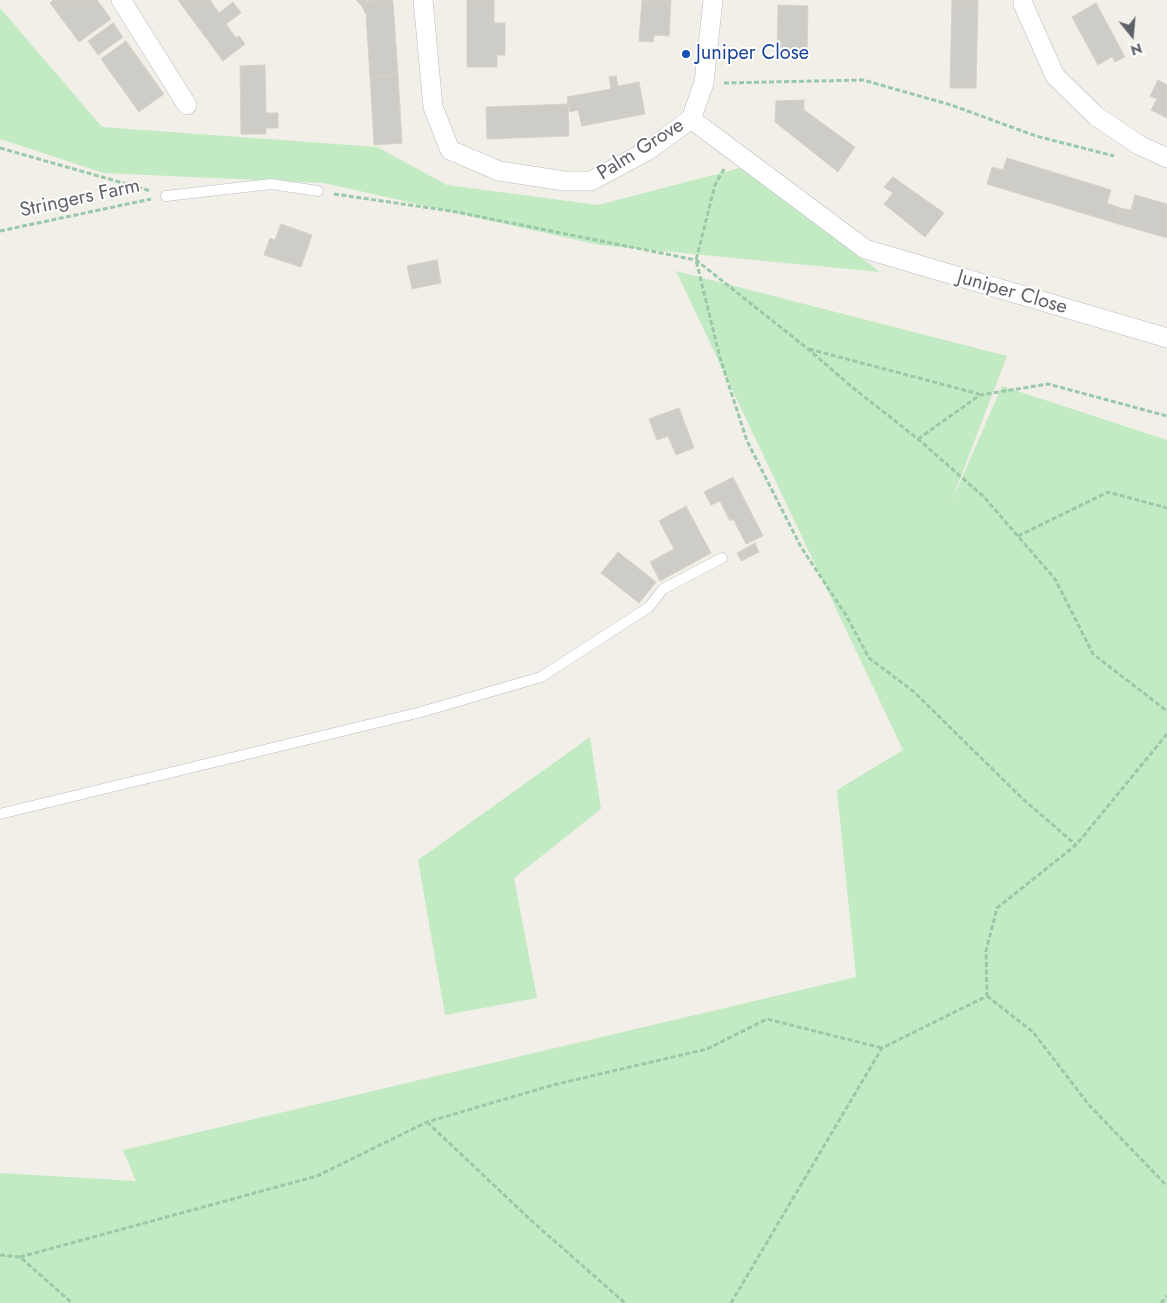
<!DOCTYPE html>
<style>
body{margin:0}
#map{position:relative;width:1167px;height:1303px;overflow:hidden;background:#f1efe7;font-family:Jost,sans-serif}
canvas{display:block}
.north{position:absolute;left:1107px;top:10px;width:50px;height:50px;-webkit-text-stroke:4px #fff;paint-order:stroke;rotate:163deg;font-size:14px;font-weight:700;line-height:20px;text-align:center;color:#5e6268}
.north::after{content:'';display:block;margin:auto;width:18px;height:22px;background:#5e6268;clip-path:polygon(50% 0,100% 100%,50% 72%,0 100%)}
</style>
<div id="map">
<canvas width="1167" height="1303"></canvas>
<div class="north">N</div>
</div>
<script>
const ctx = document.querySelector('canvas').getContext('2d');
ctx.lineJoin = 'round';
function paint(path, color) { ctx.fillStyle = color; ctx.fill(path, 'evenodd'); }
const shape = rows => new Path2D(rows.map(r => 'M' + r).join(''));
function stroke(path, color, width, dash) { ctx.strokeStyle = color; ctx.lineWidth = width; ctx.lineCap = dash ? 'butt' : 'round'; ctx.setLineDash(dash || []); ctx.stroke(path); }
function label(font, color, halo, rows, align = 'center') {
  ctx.font = font + ' Jost,sans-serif'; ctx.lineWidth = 4; ctx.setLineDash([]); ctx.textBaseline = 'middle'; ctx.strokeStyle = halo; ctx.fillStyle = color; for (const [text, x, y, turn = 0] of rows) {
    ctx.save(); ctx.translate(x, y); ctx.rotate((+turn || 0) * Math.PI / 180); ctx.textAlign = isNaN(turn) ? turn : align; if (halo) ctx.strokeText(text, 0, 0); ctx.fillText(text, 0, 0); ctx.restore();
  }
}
paint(shape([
 [0,8,102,127,377,147,447,185,598,205,740,168,880,272,599,245,324,183,104,173,0,139],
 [676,271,1007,356,950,505,1002,386,1167,440,1167,1303,0,1303,0,1173,136,1181,123,1150,856,977,837,790,903,750],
 [590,737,601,809,514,878,537,998,445,1015,418,860]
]), '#c2eac3');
const building = shape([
 [53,0,97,0,111,19,79,42,50,3,53,0],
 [178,0,210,0,219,13,233,2,241,13,226,24,236,38,239,36,245,44,223,61,178,0],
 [356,0,372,0,361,5,356,0],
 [372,0,392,0,393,2,398,75,370,77,366,14,361,5,372,0],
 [467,0,494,0,494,23,505,23,505,55,497,55,497,67,467,67,467,0],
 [642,0,671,0,669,36,654,35,653,42,639,41,642,0],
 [952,0,978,0,976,88,950,88,952,0],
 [1096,3,1125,57,1115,62,1112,57,1098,65,1072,17,1096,3],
 [778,5,808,6,807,53,777,53,778,5],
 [113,23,123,37,98,55,88,41,113,23],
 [126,41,164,94,139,112,101,59,126,41],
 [265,65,266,113,278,113,278,128,266,128,266,134,241,134,240,66,265,65],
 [398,75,402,143,374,145,370,77,398,75],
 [616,76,618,86,639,82,645,114,582,126,578,110,570,112,568,104,567,97,611,89,609,77,616,76],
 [1158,80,1167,85,1167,118,1151,110,1157,99,1150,96,1158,80],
 [804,100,804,110,855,147,838,172,775,122,776,101,804,100],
 [568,104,569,136,487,139,486,107,568,104],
 [1007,158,1111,190,1107,203,1120,208,1115,223,987,184,992,167,1003,170,1007,158],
 [893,177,944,213,925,237,884,204,893,193,884,187,893,177],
 [1135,195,1167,204,1167,238,1115,223,1120,208,1131,210,1135,195],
 [281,224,312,235,301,267,264,255,270,238,275,240,281,224],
 [437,260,441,283,412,289,407,266,437,260],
 [679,408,694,448,676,455,668,436,657,440,649,419,679,408],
 [733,477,763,536,746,544,733,519,730,521,720,501,711,505,704,492,733,477],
 [686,506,711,553,660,581,650,562,674,549,659,521,686,506],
 [755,543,759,552,741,561,737,553,755,543],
 [618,552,656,582,639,603,601,573,618,552]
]);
paint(building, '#ceccc6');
stroke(building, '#d7d2c4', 1);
const service = shape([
 [166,196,271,184,318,191],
 [0,814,421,712,541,677,649,607,663,589,722,558]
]);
const minor = shape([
 [121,0,187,105],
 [423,0,433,107,450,150,499,171,564,181,591,181,647,151,691,119],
 [1023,0,1023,4,1055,76,1096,116,1139,145,1167,158],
 [691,119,865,249,1167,338],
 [691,119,704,83,713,0]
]);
stroke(service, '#b9bcc1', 11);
stroke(minor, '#b9bcc1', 20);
stroke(shape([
 [724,83,863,80,951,105,1036,136,1114,156],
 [0,148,151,191],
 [724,169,715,185,696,260,720,358,747,441,801,547,846,615,869,658,913,691,1023,799,1076,845],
 [334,194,451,211,696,260,808,349,852,387,918,439,984,497,1055,579,1093,654,1167,711],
 [0,231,151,199],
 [809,349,979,394],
 [918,439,980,395,1048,384,1167,416],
 [1018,536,1108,492,1167,508],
 [987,996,1033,1032,1089,1105,1167,1186],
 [427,1122,534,1223,625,1303],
 [0,1255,20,1257,72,1303],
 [20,1257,317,1176,427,1122,553,1085,707,1049,767,1019,882,1048],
 [731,1303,882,1048,987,996,986,951,997,908,1076,845,1167,734],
 [1161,1303,1167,1296]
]), '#99c9a9', 3, [5, 2.5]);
stroke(service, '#fff', 10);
stroke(minor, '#fff', 19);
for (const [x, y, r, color] of [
 [686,54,5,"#1a4fb4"]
]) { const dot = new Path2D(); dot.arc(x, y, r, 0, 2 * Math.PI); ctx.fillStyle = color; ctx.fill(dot); stroke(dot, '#fff', 2); }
label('20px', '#164399', '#fff', [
 ["Juniper Close",696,54]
], 'left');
label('20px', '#5e6268', '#fff', [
 ["Palm Grove",641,150,-32],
 ["Stringers Farm",80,199,-12],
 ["Juniper Close",1012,293,16]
]);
</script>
